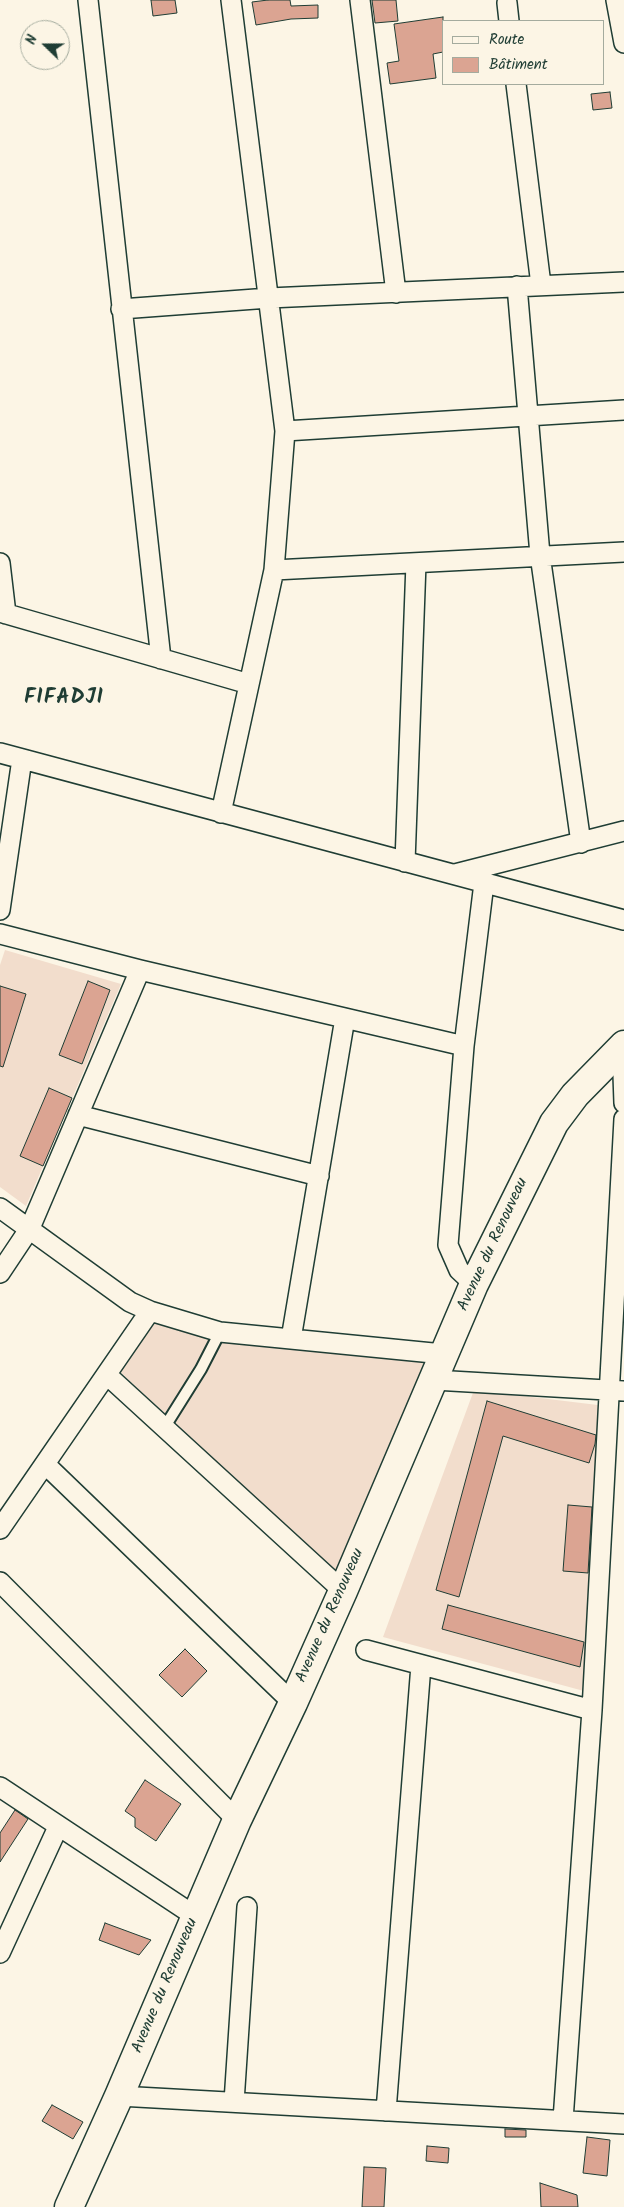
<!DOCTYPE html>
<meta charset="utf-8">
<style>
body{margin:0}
#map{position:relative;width:624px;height:2207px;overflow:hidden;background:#fcf5e5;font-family:Kalam,sans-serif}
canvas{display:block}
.legend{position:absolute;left:442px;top:20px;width:162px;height:65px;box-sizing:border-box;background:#fcf5e5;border:1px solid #a4ab9e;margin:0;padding:6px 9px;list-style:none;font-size:15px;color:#1f3d34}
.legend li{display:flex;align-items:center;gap:10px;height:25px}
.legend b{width:25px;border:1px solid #a4ab9e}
.north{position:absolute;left:20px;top:20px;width:50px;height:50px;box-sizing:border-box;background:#fcf5e5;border:1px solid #a4ab9e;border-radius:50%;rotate:292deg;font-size:14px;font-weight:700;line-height:20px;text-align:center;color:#1f3d34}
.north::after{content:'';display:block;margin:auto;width:18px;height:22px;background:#1f3d34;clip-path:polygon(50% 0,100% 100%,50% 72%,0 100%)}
</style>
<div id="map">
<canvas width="624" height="2207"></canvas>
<ul class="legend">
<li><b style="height:6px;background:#fcf5e5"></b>Route</li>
<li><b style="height:14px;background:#dba492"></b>Bâtiment</li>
</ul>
<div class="north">N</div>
</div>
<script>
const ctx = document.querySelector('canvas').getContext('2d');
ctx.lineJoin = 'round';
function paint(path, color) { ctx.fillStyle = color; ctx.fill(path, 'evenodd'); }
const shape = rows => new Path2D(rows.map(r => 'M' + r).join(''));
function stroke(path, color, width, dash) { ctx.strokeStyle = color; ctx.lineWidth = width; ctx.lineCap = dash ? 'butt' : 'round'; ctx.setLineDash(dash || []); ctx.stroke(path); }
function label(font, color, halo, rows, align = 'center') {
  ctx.font = font + ' Kalam,sans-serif'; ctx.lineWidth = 4; ctx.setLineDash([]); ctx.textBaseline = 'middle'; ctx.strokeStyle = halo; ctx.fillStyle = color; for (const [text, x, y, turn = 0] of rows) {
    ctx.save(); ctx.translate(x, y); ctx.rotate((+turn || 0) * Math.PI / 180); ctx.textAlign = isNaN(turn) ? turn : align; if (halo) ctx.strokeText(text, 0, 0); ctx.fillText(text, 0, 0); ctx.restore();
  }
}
paint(shape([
 [5,950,121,984,26,1206,0,1187,0,965],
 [157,1317,428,1357,337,1573,119,1371],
 [474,1390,606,1406,584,1691,383,1637]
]), '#f2ddcc');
const building = shape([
 [151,0,175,0,177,13,153,16,151,0],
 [268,0,290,0,291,6,318,5,318,18,291,19,256,25,252,2,268,0],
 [372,0,396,0,398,21,375,23,372,0],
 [443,17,443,52,433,54,436,78,390,84,387,63,399,61,394,24,443,17],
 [610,92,612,108,593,110,591,94,610,92],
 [88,981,110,990,82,1064,59,1055,88,981],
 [0,986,26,994,3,1067,0,1066,0,986],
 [49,1088,72,1098,43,1166,20,1156,49,1088],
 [487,1401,596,1435,595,1444,589,1463,503,1436,459,1597,436,1590,487,1401],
 [568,1505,592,1507,588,1573,563,1571,568,1505],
 [448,1605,584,1642,580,1667,442,1629,448,1605],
 [185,1649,207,1671,182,1697,159,1675,185,1649],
 [145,1780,181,1804,156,1841,135,1827,135,1818,125,1811,145,1780],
 [15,1810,28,1819,0,1862,0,1833,15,1810],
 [105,1923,151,1940,139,1955,99,1940,105,1923],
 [52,2105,83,2122,73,2139,42,2121,52,2105],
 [505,2129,526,2130,526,2137,505,2137,505,2129],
 [587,2137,610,2140,607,2176,583,2173,587,2137],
 [427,2146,449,2148,448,2163,426,2161,427,2146],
 [364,2167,386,2168,384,2207,362,2207,364,2167],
 [540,2183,577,2195,578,2207,541,2207,540,2183]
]);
paint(building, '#dba492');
stroke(building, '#1f3d34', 1);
const lane = shape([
 [164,1428,201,1369,220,1332]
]);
const street = shape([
 [88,0,161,659],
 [360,0,396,293],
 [616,0,624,43],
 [507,3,509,21],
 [516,84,541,285],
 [517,286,540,555,581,843],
 [121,309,269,298,624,282],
 [285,431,624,410],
 [0,563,6,614],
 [274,570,624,552],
 [0,612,249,684],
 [0,753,624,920],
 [221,813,274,570,285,431,231,0],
 [405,862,416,563],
 [455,874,624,831],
 [0,910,22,759],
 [0,934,140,970,464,1046],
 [622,1047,624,1103],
 [78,1115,319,1176],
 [0,1208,130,1302,150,1311,220,1332,443,1354],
 [0,1273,30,1228,140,970],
 [474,1284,459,1270,448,1245,464,1046,484,883],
 [291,1339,345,1018],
 [107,1375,343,1591],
 [434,1380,624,1391],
 [45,1464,293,1703],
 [0,1529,150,1311],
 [0,1582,237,1820],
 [366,1650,592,1710],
 [0,1787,195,1916],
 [0,1953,58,1827],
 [119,2096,624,2124],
 [234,2102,247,1907],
 [386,2111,421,1665],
 [563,2120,592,1710,624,1119]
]);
const secondary = shape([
 [69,2207,119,2096,237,1820,293,1703,343,1591,474,1284,554,1123,575,1095,624,1045]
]);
stroke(lane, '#1f3d34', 14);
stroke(street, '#1f3d34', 22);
stroke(secondary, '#1f3d34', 31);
stroke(lane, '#fcf5e5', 10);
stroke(street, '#fcf5e5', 19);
stroke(secondary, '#fcf5e5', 28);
label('16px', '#1f3d34', '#fcf5e5', [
 ["Avenue du Renouveau",494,1245,-65],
 ["Avenue du Renouveau",331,1616,-66],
 ["Avenue du Renouveau",166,1986,-67]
]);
ctx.letterSpacing = '1px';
label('bold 21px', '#1f3d34', '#fcf5e5', [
 ["FIFADJI",64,699]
]);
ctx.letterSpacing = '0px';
</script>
